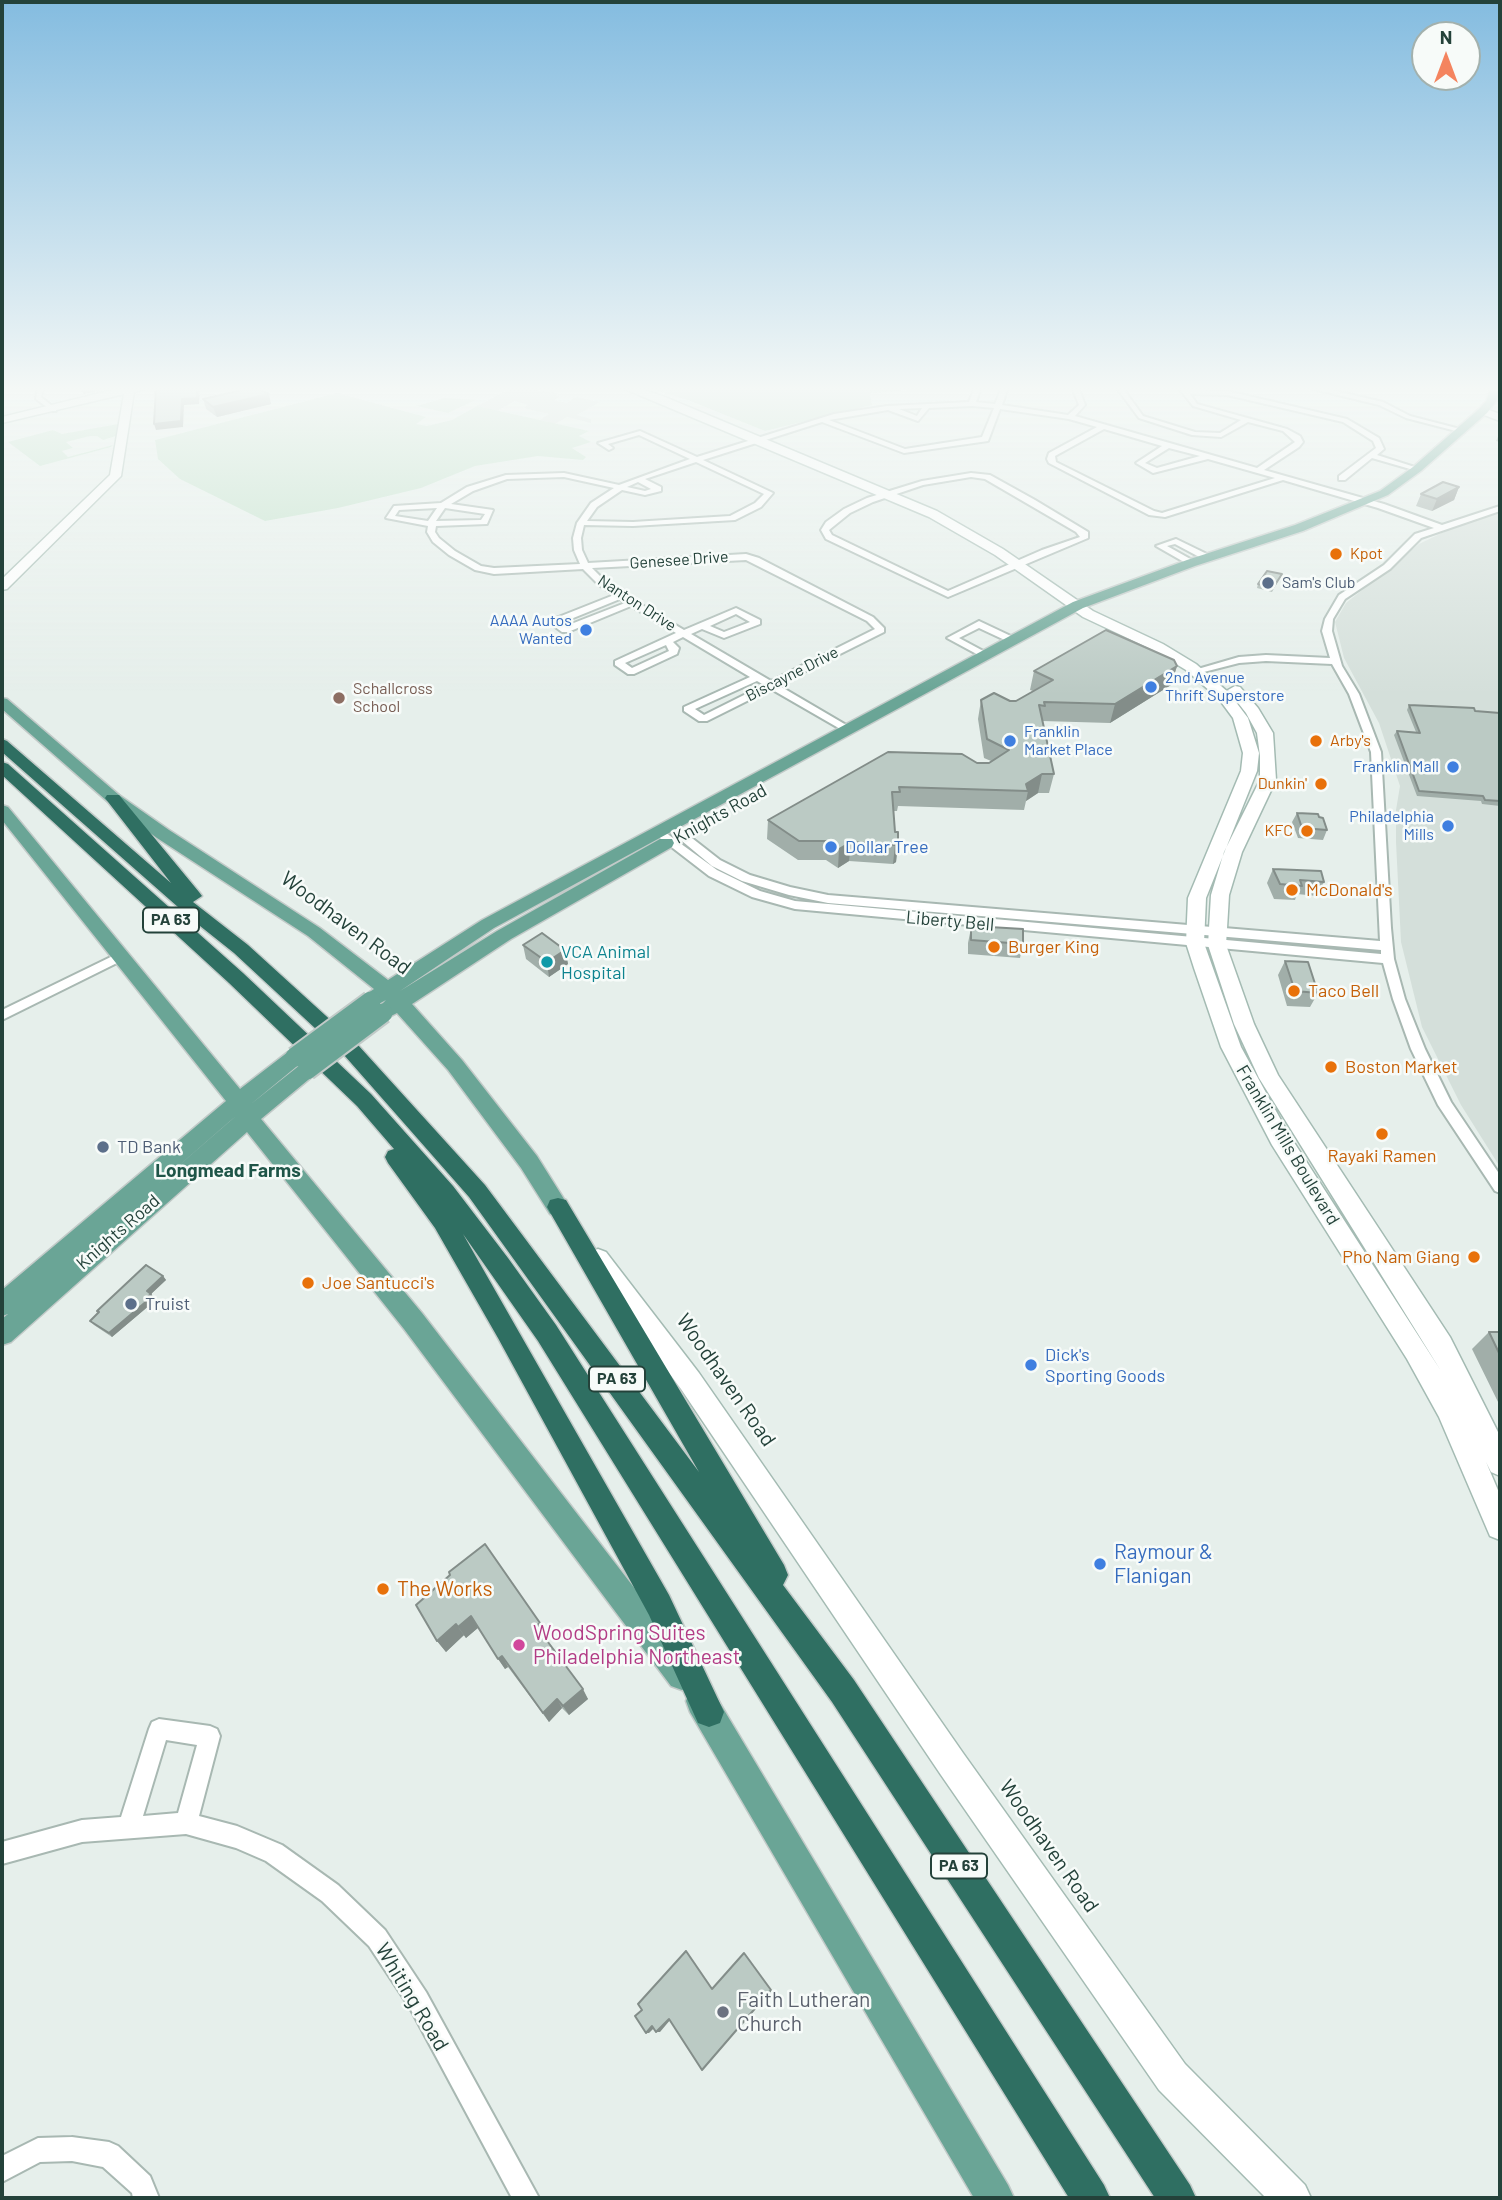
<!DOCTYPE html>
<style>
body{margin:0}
#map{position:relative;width:1502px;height:2200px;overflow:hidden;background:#e6efeb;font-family:Barlow,sans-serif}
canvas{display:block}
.frame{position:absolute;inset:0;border:4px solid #24423a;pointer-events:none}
.north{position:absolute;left:1411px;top:21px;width:70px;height:70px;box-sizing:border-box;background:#f7fbf9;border:2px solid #a3b1ad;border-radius:50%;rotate:0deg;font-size:19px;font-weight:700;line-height:28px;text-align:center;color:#24423a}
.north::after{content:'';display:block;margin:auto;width:24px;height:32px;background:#f4845f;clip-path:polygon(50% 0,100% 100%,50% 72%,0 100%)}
</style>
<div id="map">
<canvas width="1502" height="2200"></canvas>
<div class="frame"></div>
<div class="north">N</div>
</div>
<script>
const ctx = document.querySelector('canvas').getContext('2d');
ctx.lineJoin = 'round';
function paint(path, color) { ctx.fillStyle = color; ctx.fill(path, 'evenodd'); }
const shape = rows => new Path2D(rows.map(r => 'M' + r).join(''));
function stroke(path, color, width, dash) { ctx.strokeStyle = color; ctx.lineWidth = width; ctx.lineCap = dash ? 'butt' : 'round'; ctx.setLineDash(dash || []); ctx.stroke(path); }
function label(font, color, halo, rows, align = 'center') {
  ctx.font = font + ' Barlow,sans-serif'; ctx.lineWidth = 5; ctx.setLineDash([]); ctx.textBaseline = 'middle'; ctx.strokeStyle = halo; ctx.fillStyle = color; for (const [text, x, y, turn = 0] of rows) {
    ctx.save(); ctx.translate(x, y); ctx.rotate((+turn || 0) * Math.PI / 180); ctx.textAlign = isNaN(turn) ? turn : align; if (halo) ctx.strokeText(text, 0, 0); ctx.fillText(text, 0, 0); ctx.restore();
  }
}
paint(shape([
 [514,387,556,393,559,397,554,400,567,403,575,397,600,402,577,415,591,419,591,423,567,417,555,424,540,420,549,414,523,408,528,405,515,401,497,411,477,406],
 [1500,513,1500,1167,1461,1105,1422,1027,1401,942,1396,842,1396,810,1400,786,1379,723,1344,658,1335,622,1346,603,1419,544,1450,529]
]), '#d4dfda');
paint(shape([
 [646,387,946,387,870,393,872,405,765,431,688,400],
 [337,393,426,417,416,424,427,426,452,420,477,406,589,431,579,436,591,442,572,448,586,457,583,460,538,456,475,466,421,488,338,508,265,521,180,479,158,459,155,440],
 [445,398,476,400,448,413,416,406],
 [118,424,116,436,103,440,97,436,90,436,66,442,73,448,62,451,68,457,113,445,111,447,40,466,8,442,53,430,62,434]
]), '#bfe0c8');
const street = shape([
 [38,387,44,387,41,397,56,409,56,411,52,411,36,399,38,387],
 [975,387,981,387,976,402,995,404,1002,387,1008,387,1002,405,1068,415,1079,405,1072,387,1078,387,1085,405,1075,416,1257,468,1295,442,1283,431,1248,422,1221,437,1192,435,1139,418,1116,387,1122,387,1143,416,1195,432,1220,433,1241,420,1193,406,1178,387,1185,387,1187,390,1227,391,1347,419,1379,438,1384,449,1377,455,1421,469,1417,471,1372,458,1345,480,1339,480,1339,476,1376,448,1373,441,1343,422,1227,395,1190,394,1197,404,1287,429,1300,436,1303,442,1299,447,1264,470,1384,504,1442,525,1500,506,1500,511,1421,538,1390,569,1345,599,1333,619,1332,631,1342,666,1359,694,1381,752,1391,928,1394,959,1405,999,1425,1049,1451,1102,1500,1175,1500,1193,1495,1191,1438,1105,1411,1049,1393,999,1383,963,795,909,752,897,709,876,652,832,658,829,662,830,717,870,760,891,795,901,1381,954,1381,950,828,903,789,895,742,881,712,866,664,826,666,824,674,824,720,860,750,875,790,887,828,895,1380,941,1371,752,1349,694,1332,664,1266,661,1239,663,1196,674,1191,671,1239,657,1266,655,1330,658,1322,631,1325,619,1339,595,1384,565,1415,534,1434,528,1378,508,1283,480,1165,517,1149,515,1049,463,1047,459,1049,453,1097,427,1069,419,1000,409,988,441,904,453,822,422,703,460,773,493,761,507,735,520,633,526,584,525,581,538,582,550,588,563,746,554,759,558,873,617,884,628,884,632,778,685,853,729,854,731,849,734,771,689,707,721,699,721,684,711,684,707,750,677,683,637,673,642,679,648,677,654,634,674,628,674,615,665,615,661,676,633,631,606,568,632,562,632,551,624,551,620,614,595,598,584,583,569,494,574,475,570,449,555,433,542,427,532,428,526,386,518,394,506,441,503,467,487,506,475,564,473,619,485,690,459,639,435,608,444,613,448,609,450,598,443,640,431,697,457,834,414,887,406,969,402,975,387],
 [972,406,994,408,982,437,905,449,829,420,888,410,918,421,929,408,972,406],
 [922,408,917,416,899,409,922,408],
 [1104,429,1162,446,1136,463,1153,473,1208,459,1275,478,1162,513,1154,511,1056,462,1055,456,1104,429],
 [1169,448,1200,456,1157,468,1145,463,1169,448],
 [696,462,764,494,755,503,730,516,633,522,587,521,597,507,622,490,645,495,661,491,661,487,645,479,696,462],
 [564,477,614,488,591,503,577,523,573,538,574,550,580,564,494,568,481,566,455,551,439,538,435,532,436,526,487,524,493,510,451,504,473,491,507,479,564,477],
 [638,482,651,489,645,491,627,487,638,482],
 [437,508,428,521,395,516,399,510,437,508],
 [445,508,485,514,481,520,436,521,445,508],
 [746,560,867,621,875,629,771,681,691,634,702,629,724,638,760,624,760,620,736,608,684,630,635,601,604,580,592,568,746,560],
 [620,599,625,603,566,626,561,623,620,599],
 [736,614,750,622,724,632,710,626,736,614],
 [666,645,669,651,632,668,625,663,666,645],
 [757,681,764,685,704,715,695,709,757,681],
 [1305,387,1318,387,1383,402,1410,416,1464,430,1460,432,1406,418,1379,405,1305,387],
 [971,473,990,475,1035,500,1088,532,1088,538,948,597,826,539,821,530,826,522,844,509,867,498,922,481,971,473],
 [971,477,985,479,1076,532,1080,537,1042,550,948,591,832,535,829,530,850,513,873,502,923,485,971,477],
 [1176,539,1211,556,1212,558,1205,560,1175,544,1167,546,1194,561,1195,563,1191,566,1156,546,1176,539],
 [979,621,1015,638,1017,640,1009,642,979,628,959,638,987,653,989,655,984,658,947,638,979,621],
 [121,952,127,956,125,959,2,1020,2,1010,121,952],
 [159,1719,210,1726,217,1729,220,1736,199,1816,237,1826,282,1845,338,1885,385,1930,426,1992,539,2198,512,2198,410,2008,369,1946,322,1901,266,1861,236,1848,186,1834,82,1842,2,1864,2,1842,82,1820,121,1817,149,1729,152,1722,159,1719],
 [166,1740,197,1745,178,1813,143,1816,166,1740],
 [72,2137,109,2142,118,2146,150,2176,159,2198,133,2198,132,2193,103,2167,72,2161,40,2162,2,2182,2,2156,38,2138,72,2137]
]);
const secondary = shape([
 [125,387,153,387,134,392,121,476,7,589,2,590,2,579,110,475,124,394,2,423,2,417,125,387],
 [620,387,635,387,665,397,937,511,1003,549,1093,611,1163,644,1196,664,1229,693,1248,718,1259,753,1257,771,1206,898,1204,943,1241,1047,1288,1133,1441,1371,1259,1078,1234,1024,1208,945,1211,895,1224,852,1260,780,1260,756,1257,733,1246,713,1228,690,1235,686,1240,687,1258,708,1273,733,1276,780,1242,852,1229,895,1226,945,1254,1024,1278,1075,1450,1337,1500,1436,1500,1476,1491,1472,1486,1462,1500,1495,1500,1540,1490,1536,1439,1417,1407,1359,1272,1145,1221,1047,1194,968,1186,943,1188,898,1241,771,1243,753,1233,718,1219,699,1186,670,1153,650,1083,617,995,555,929,517,620,387],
 [1483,408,1500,414,1500,421,1479,413,1479,409,1483,408],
 [598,1249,606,1252,699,1373,963,1753,1185,2064,1305,2185,1311,2198,1266,2198,1159,2090,941,1775,681,1389,590,1266,586,1259,590,1252,598,1249]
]);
const primary = shape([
 [1490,387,1500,387,1497,400,1487,413,1421,471,1388,495,1303,531,1195,566,1083,608,494,928,400,991,497,931,660,839,672,839,674,843,672,847,511,939,412,1004,462,1060,537,1156,569,1207,566,1214,558,1216,550,1214,521,1168,448,1070,397,1013,383,1020,376,1018,373,1013,386,1000,371,1008,364,1006,361,1001,364,996,374,989,308,936,157,838,107,801,2,709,2,698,7,699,119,795,169,830,320,928,388,980,482,920,1073,602,1187,560,1295,525,1380,491,1413,467,1479,409,1487,400,1490,387],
 [2,805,8,807,240,1089,288,1052,295,1049,302,1052,305,1057,302,1062,251,1104,300,1065,307,1062,314,1065,317,1070,314,1075,261,1119,422,1313,693,1664,697,1675,693,1686,682,1690,671,1686,404,1329,247,1132,11,1342,2,1345,2,1319,8,1314,2,1316,2,1290,226,1101,2,820,2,805],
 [236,1116,146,1194,230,1121,236,1116],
 [701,1686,712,1690,1008,2185,1014,2198,974,2198,690,1712,686,1701,690,1690,701,1686]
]);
const highway = shape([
 [2,739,7,741,171,883,105,798,107,795,119,795,199,892,202,896,193,902,248,945,358,1045,485,1185,699,1472,547,1207,550,1200,558,1198,566,1200,784,1565,788,1575,783,1585,854,1680,1190,2185,1196,2198,1155,2198,832,1702,469,1197,344,1055,234,953,195,922,2,752,2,739],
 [2,762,8,764,243,973,371,1094,453,1186,508,1258,556,1325,1104,2185,1110,2198,1069,2198,538,1341,463,1234,669,1595,724,1712,720,1723,709,1727,698,1723,649,1615,498,1338,435,1228,388,1163,385,1157,388,1151,394,1149,357,1106,229,983,2,775,2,762]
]);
stroke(street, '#a8b8b2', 4);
stroke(secondary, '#a4bbb3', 3);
stroke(primary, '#c2cac8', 3);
stroke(highway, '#c2cac8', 3);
paint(street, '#fff');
paint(secondary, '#fff');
paint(primary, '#6aa596');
paint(highway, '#2f6f62');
const primaryBridge = shape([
 [295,1057,371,1001],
 [307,1070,383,1013]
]);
stroke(primaryBridge, '#c2cac8', 23, []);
stroke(primaryBridge, '#6aa596', 19);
paint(shape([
 [269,394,271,404,217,417,206,409,203,399],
 [1500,432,1500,442,1496,441],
 [1459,487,1454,500,1432,511,1416,506,1421,494],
 [1282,574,1272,592,1257,588,1258,584],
 [1177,666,1171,685,1110,723,1042,721,1054,774,1049,793,1038,793,1026,801,1024,810,898,806,897,811,893,811,895,832,898,843,896,862,893,864,849,861,838,868,826,860,798,860,767,839,768,820,977,763,989,763,991,761,984,758,978,719,981,700,1016,701,1033,691,1030,690,1034,671],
 [1409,705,1500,713,1500,806,1482,804,1481,801,1417,796,1394,735,1397,731,1416,732,1407,710],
 [1297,813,1327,830,1323,840,1298,838,1292,822],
 [1273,869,1324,882,1317,896,1297,894,1295,900,1274,899,1267,883],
 [971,928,1023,944,1020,958,968,954,968,943],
 [523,945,565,950,568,964,549,977,526,959],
 [1285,961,1318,993,1310,1007,1287,1006,1278,975],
 [163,1276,166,1280,151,1294,154,1298,150,1302,151,1304,112,1337,94,1325,90,1321,99,1313,97,1311],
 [1489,1332,1500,1332,1500,1406,1472,1349],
 [416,1605,540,1623,546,1634,544,1636,588,1699,569,1715,562,1708,549,1722,508,1667,505,1669,479,1627,466,1638,464,1635,446,1652,437,1641]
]), '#a1aea9');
paint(shape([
 [96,387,100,387,99,391,84,394,82,391],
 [197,387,199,387,200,389,199,404,184,405,183,427,156,430,154,424],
 [269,394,271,404,217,417,213,407],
 [1459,487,1454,500,1432,511,1437,499],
 [1177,666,1171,685,1110,723,1115,704],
 [1042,774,1038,793,1026,801,1028,791,1026,784],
 [851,842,849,861,838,868,839,849],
 [898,843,896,862,893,864,895,845],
 [565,950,568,964,549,977,547,962],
 [163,1276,166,1280,151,1294,154,1298,150,1302,151,1304,112,1337,109,1333,145,1299,147,1291],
 [471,1616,479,1627,466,1638,458,1627],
 [540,1623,546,1634,542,1638,536,1626],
 [456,1624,464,1635,446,1652,437,1641],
 [502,1656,508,1667,505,1669,498,1659],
 [583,1689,588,1699,569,1715,563,1706],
 [557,1699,562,1708,549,1722,543,1713],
 [669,2019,671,2019,660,2032,656,2032],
 [652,2026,656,2026,649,2033,646,2033]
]), '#838d89');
const building = shape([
 [83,387,96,387,82,391,83,387],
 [156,387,197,387,197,398,182,399,181,421,154,424,156,387],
 [255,387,269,394,213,407,203,399,255,387],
 [1443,482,1459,487,1437,499,1421,494,1443,482],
 [1267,571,1282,574,1273,588,1258,584,1267,571],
 [1106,630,1174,660,1177,666,1115,704,1044,702,1045,706,1039,705,1054,774,1042,774,1026,784,1028,791,899,787,900,792,892,792,895,832,898,832,898,843,895,845,851,842,839,849,827,841,799,841,768,820,888,752,962,754,977,763,989,763,1009,750,987,739,981,700,994,693,1010,701,1016,701,1053,680,1034,671,1106,630],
 [1409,705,1474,708,1475,711,1500,713,1500,801,1485,800,1483,796,1419,791,1397,731,1420,733,1409,705],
 [1297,813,1318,814,1319,817,1323,818,1327,830,1302,828,1297,813],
 [1273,869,1321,871,1324,882,1300,880,1302,886,1280,884,1273,869],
 [973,926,1023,929,1023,944,971,940,971,928,973,926],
 [542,933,565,950,547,962,523,945,542,933],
 [1285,961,1308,962,1318,993,1295,991,1285,961],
 [146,1265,163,1276,147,1291,151,1294,145,1299,148,1300,109,1333,90,1321,99,1312,97,1311,146,1265],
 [1489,1332,1500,1332,1500,1355,1489,1332],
 [485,1544,540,1623,536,1626,583,1689,563,1706,557,1699,543,1713,502,1656,498,1659,471,1616,458,1627,456,1624,437,1641,416,1605,450,1575,449,1572,485,1544],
 [686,1951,712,1989,744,1953,771,1990,702,2070,669,2019,656,2032,652,2026,646,2033,635,2016,642,2010,638,2004,686,1951]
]);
paint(building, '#bbcac4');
stroke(building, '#838d89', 2);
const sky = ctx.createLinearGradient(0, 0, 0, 695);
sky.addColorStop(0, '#84bce0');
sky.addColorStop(0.56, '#f4f8f6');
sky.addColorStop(1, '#f4f8f600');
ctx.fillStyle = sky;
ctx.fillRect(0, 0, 1502, 695);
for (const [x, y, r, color] of [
 [1336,554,7,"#e8710a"],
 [1268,583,7,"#5c6f8a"],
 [586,630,7,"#3f7fe0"],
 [1151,687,7,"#3f7fe0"],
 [339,698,7,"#8d6e63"],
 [1010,741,7,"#3f7fe0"],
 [1316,741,7,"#e8710a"],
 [1453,767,7,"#3f7fe0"],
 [1321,784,7,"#e8710a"],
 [1448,826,7,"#3f7fe0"],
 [1307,831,7,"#e8710a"],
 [831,847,7,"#3f7fe0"],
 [1292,890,7,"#e8710a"],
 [994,947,7,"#e8710a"],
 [547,962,7,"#0f9aa8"],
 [1294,991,7,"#e8710a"],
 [1331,1067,7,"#e8710a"],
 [1382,1134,7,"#e8710a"],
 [103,1147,7,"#5c6f8a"],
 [1474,1257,7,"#e8710a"],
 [308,1283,7,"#e8710a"],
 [131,1304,7,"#5c6f8a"],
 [1031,1365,7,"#3f7fe0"],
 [1100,1564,7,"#3f7fe0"],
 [383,1589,7,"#e8710a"],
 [519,1645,7,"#d1479c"],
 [723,2012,7,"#6b7280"]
]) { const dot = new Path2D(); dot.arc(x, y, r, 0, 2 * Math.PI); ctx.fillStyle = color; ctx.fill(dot); stroke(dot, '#f7fbf9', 2.5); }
label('16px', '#c56008', '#f7fbf9', [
 ["Kpot",1350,554],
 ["Arby's",1330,741],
 ["Dunkin'",1307,784,"right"],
 ["KFC",1293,831,"right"]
], 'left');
label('16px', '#24423a', '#f7fbf9', [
 ["Genesee Drive",679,560,-4],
 ["Nanton Drive",637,603,33],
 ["Biscayne Drive",792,674,-27]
]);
label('16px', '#4e5e75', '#f7fbf9', [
 ["Sam's Club",1282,583]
], 'left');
label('16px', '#366cbe', '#f7fbf9', [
 ["AAAA Autos",572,621],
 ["Wanted",572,639],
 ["2nd Avenue",1165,678,"left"],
 ["Thrift Superstore",1165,696,"left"],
 ["Franklin",1024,732,"left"],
 ["Market Place",1024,750,"left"],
 ["Franklin Mall",1439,767],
 ["Philadelphia",1434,817],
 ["Mills",1434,835]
], 'right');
label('16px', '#785e54', '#f7fbf9', [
 ["Schallcross",353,689],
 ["School",353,707]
], 'left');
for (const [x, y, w] of [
 [171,920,56],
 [617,1379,56],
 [959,1866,56]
]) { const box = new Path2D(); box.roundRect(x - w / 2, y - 12.5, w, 25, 5); ctx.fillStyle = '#f7fbf9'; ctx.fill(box); stroke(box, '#24423a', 2); }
label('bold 16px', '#24423a', null, [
 ["PA 63",171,920],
 ["PA 63",617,1379],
 ["PA 63",959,1866]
]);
label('18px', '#24423a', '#f7fbf9', [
 ["Knights Road",720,814,-29],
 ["Liberty Bell",950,921,5],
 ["Franklin Mills Boulevard",1288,1145,59],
 ["Knights Road",118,1232,-41]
]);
label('18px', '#366cbe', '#f7fbf9', [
 ["Dollar Tree",845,847],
 ["Dick's",1045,1355],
 ["Sporting Goods",1045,1376]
], 'left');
label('18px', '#c56008', '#f7fbf9', [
 ["McDonald's",1306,890],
 ["Burger King",1008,947],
 ["Taco Bell",1308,991],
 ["Boston Market",1345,1067],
 ["Rayaki Ramen",1382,1156,"center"],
 ["Pho Nam Giang",1460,1257,"right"],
 ["Joe Santucci's",322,1283]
], 'left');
label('18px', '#0d838f', '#f7fbf9', [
 ["VCA Animal",561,952],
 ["Hospital",561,973]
], 'left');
label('18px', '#4e5e75', '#f7fbf9', [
 ["TD Bank",117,1147],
 ["Truist",145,1304]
], 'left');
label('bold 19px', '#1f5548', '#f7fbf9', [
 ["Longmead Farms",228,1171]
]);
label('21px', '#24423a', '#f7fbf9', [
 ["Woodhaven Road",346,923,37],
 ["Woodhaven Road",726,1380,55],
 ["Woodhaven Road",1049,1846,55],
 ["Whiting Road",412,1997,59]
]);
label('21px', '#366cbe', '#f7fbf9', [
 ["Raymour &",1114,1552],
 ["Flanigan",1114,1576]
], 'left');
label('21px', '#c56008', '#f7fbf9', [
 ["The Works",397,1589]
], 'left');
label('21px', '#b23c85', '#f7fbf9', [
 ["WoodSpring Suites",533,1633],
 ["Philadelphia Northeast",533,1657]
], 'left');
label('21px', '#5b616d', '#f7fbf9', [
 ["Faith Lutheran",737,2000],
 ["Church",737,2024]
], 'left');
</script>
